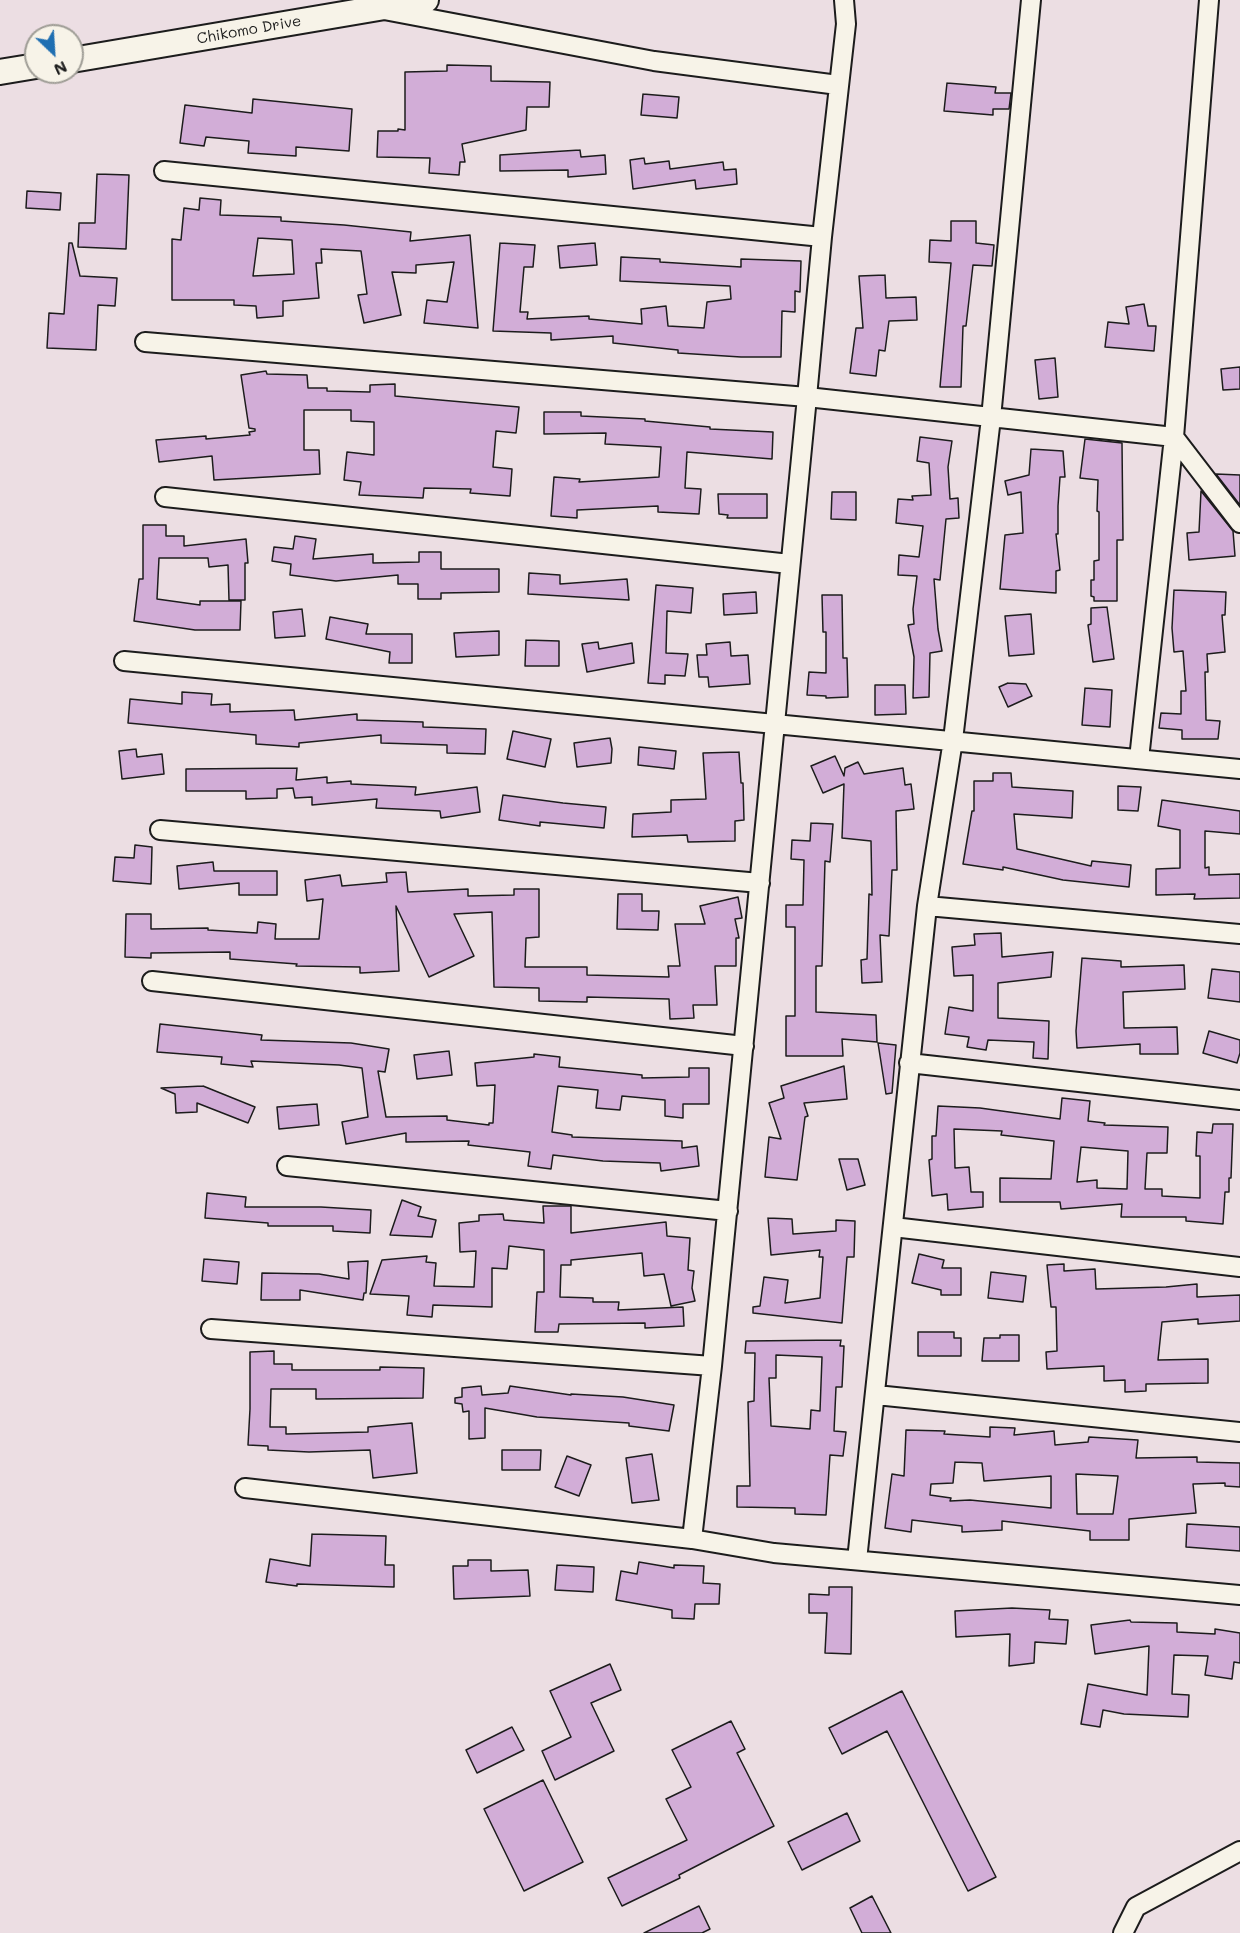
<!DOCTYPE html>
<style>
body{margin:0}
#map{position:relative;width:1240px;height:1933px;overflow:hidden;background:#ecdee3;font-family:Mali,sans-serif}
canvas{display:block}
.north{position:absolute;left:24px;top:24px;width:60px;height:60px;box-sizing:border-box;background:#f7f3e8;border:2px solid #9f9d96;border-radius:50%;rotate:155deg;font-size:16px;font-weight:700;line-height:24px;text-align:center;color:#1c1c1c}
.north::after{content:'';display:block;margin:auto;width:21px;height:27px;background:#1f6fb2;clip-path:polygon(50% 0,100% 100%,50% 72%,0 100%)}
</style>
<div id="map">
<canvas width="1240" height="1933"></canvas>
<div class="north">N</div>
</div>
<script>
const ctx = document.querySelector('canvas').getContext('2d');
ctx.lineJoin = 'round';
function paint(path, color) { ctx.fillStyle = color; ctx.fill(path, 'evenodd'); }
const shape = rows => new Path2D(rows.map(r => 'M' + r).join(''));
function stroke(path, color, width, dash) { ctx.strokeStyle = color; ctx.lineWidth = width; ctx.lineCap = dash ? 'butt' : 'round'; ctx.setLineDash(dash || []); ctx.stroke(path); }
function label(font, color, halo, rows, align = 'center') {
  ctx.font = font + ' Mali,sans-serif'; ctx.lineWidth = 5; ctx.setLineDash([]); ctx.textBaseline = 'middle'; ctx.strokeStyle = halo; ctx.fillStyle = color; for (const [text, x, y, turn = 0] of rows) {
    ctx.save(); ctx.translate(x, y); ctx.rotate((+turn || 0) * Math.PI / 180); ctx.textAlign = isNaN(turn) ? turn : align; if (halo) ctx.strokeText(text, 0, 0); ctx.fillText(text, 0, 0); ctx.restore();
  }
}
const building = shape([
 [447,65,491,66,491,81,550,82,549,107,527,107,526,130,462,144,465,162,460,162,459,175,429,173,430,158,377,157,378,131,398,131,398,129,405,130,405,72,447,71,447,65],
 [947,83,996,87,995,93,1011,93,1009,109,993,109,993,115,944,111,947,83],
 [643,94,679,97,677,118,641,115,643,94],
 [253,99,352,109,349,151,296,147,296,156,248,153,249,141,206,137,204,146,180,143,185,105,252,113,253,99],
 [580,150,581,157,605,155,606,174,568,177,568,170,500,171,500,155,580,150],
 [644,158,645,164,669,161,670,169,723,162,724,170,736,169,737,184,696,189,695,180,633,189,630,160,644,158],
 [97,174,129,175,126,249,78,247,79,223,95,223,97,174],
 [27,191,61,193,60,210,26,208,27,191],
 [200,198,221,200,220,215,281,217,281,221,344,225,411,232,410,241,470,235,478,328,424,323,427,300,447,302,454,262,416,265,416,273,392,272,401,315,364,323,358,295,367,294,361,251,321,249,322,263,316,263,319,298,283,301,283,316,257,318,256,306,234,305,234,300,172,300,172,239,181,240,184,208,199,210,200,198],
 [258,238,292,240,294,274,253,276,258,238],
 [951,221,976,221,976,243,994,245,992,266,973,265,966,326,963,326,961,387,940,387,951,263,929,262,930,240,951,241,951,221],
 [69,243,72,243,80,276,117,278,115,306,98,305,96,350,47,348,49,313,64,314,69,243],
 [500,243,535,245,533,267,524,267,520,312,528,312,527,319,589,316,589,319,642,324,641,309,666,306,668,326,704,328,707,302,731,299,730,286,620,281,621,257,660,259,660,262,741,267,741,259,801,261,800,292,795,291,795,312,782,311,781,357,741,357,678,353,678,350,613,343,613,336,551,340,551,333,493,331,500,243],
 [595,243,597,265,560,268,558,246,595,243],
 [885,275,886,298,916,297,917,320,889,321,885,351,879,350,876,376,850,373,856,328,863,328,859,276,885,275],
 [1144,304,1148,326,1156,326,1154,351,1105,347,1108,322,1129,324,1126,307,1144,304],
 [1055,358,1058,397,1039,399,1035,360,1055,358],
 [1240,367,1240,389,1223,390,1221,369,1240,367],
 [266,371,267,374,307,375,308,388,327,388,327,391,370,392,370,385,395,384,395,396,519,407,516,433,496,431,493,467,512,469,510,496,470,493,471,489,424,488,423,498,359,495,361,482,344,480,347,452,374,455,374,422,351,421,351,410,304,410,304,450,319,450,320,474,214,480,212,456,159,462,156,440,206,436,206,439,250,435,249,432,255,431,255,429,249,428,241,375,266,371],
 [544,412,581,412,581,416,645,419,645,421,710,427,710,429,773,432,772,459,687,452,685,488,701,489,699,514,658,512,658,506,577,510,577,518,551,516,554,477,580,479,579,482,659,477,661,447,605,444,606,433,544,434,544,412],
 [920,437,952,441,948,467,950,499,958,498,959,518,946,519,940,580,934,579,938,629,942,651,930,653,929,697,913,698,914,657,908,625,914,624,913,609,917,576,898,575,899,555,919,557,923,526,896,523,898,499,913,500,912,496,931,495,929,463,917,461,920,437],
 [1085,439,1122,443,1123,540,1117,540,1117,601,1094,601,1094,597,1091,596,1091,580,1094,580,1094,561,1099,560,1099,512,1097,511,1098,480,1080,478,1085,439],
 [1031,449,1063,451,1065,477,1060,477,1058,506,1058,534,1056,534,1060,570,1056,571,1056,593,1000,589,1005,535,1023,533,1021,492,1008,495,1005,481,1029,475,1031,449],
 [1216,474,1240,475,1240,505,1216,474],
 [1201,491,1233,531,1235,556,1189,560,1187,533,1199,532,1201,491],
 [832,492,856,492,856,520,831,519,832,492],
 [718,494,767,494,767,518,727,518,728,515,719,514,718,494],
 [143,525,166,525,166,536,184,536,184,546,246,539,248,563,245,563,245,600,229,600,228,565,209,567,208,558,159,558,157,599,200,605,200,601,241,601,240,630,195,630,134,621,139,579,143,579,143,525],
 [295,536,316,539,313,559,373,554,373,563,419,562,419,552,441,552,441,569,499,569,499,592,441,593,441,599,418,599,418,584,398,584,398,575,336,581,290,575,291,564,272,561,274,547,293,549,295,536],
 [529,573,560,575,560,584,627,579,629,600,528,594,529,573],
 [656,585,693,588,691,613,667,611,666,653,688,654,685,676,665,675,665,684,648,683,656,585],
 [1174,590,1226,592,1225,615,1222,615,1225,652,1207,654,1208,672,1205,672,1206,720,1220,721,1218,739,1182,739,1182,730,1159,728,1161,713,1181,714,1181,691,1186,691,1183,651,1174,652,1172,628,1174,590],
 [756,592,757,613,724,615,723,594,756,592],
 [822,595,842,595,843,658,847,658,848,697,826,698,826,696,807,695,809,672,826,673,826,632,823,632,822,595],
 [1107,607,1114,659,1093,662,1088,625,1091,624,1091,608,1107,607],
 [302,609,305,636,275,638,273,612,302,609],
 [1031,614,1034,654,1009,656,1005,616,1031,614],
 [330,617,368,624,366,634,412,634,412,663,389,663,390,652,326,639,330,617],
 [499,631,499,655,456,657,454,633,499,631],
 [526,640,559,641,559,666,525,666,526,640],
 [598,642,599,649,632,643,634,663,587,672,582,644,598,642],
 [730,642,731,656,748,655,750,684,709,687,708,677,699,677,697,655,707,655,706,644,730,642],
 [1008,683,1026,684,1032,696,1008,707,999,687,1008,683],
 [875,685,905,685,906,714,875,715,875,685],
 [1085,688,1112,690,1110,727,1082,725,1085,688],
 [182,692,212,694,211,705,230,704,230,712,294,710,295,720,357,714,357,720,423,722,423,727,486,729,485,754,447,753,447,745,381,743,381,735,299,743,299,747,256,744,256,735,128,723,130,699,182,704,182,692],
 [513,731,551,739,545,767,507,759,513,731],
 [610,738,612,749,611,763,577,767,574,743,610,738],
 [639,747,676,751,674,769,638,765,639,747],
 [136,749,137,757,162,754,164,774,122,779,119,751,136,749],
 [739,752,741,783,743,783,744,820,735,821,735,841,688,842,687,835,632,837,633,814,671,812,671,800,706,799,703,753,739,752],
 [835,756,844,776,845,768,858,762,864,774,903,768,905,785,911,784,914,809,896,811,897,870,892,870,889,936,880,935,882,982,862,983,861,960,867,959,869,894,872,895,871,841,842,838,844,784,823,793,811,766,835,756],
 [297,768,296,780,327,777,327,783,351,781,351,784,416,787,415,795,477,787,480,812,441,818,440,811,376,808,377,799,312,805,312,797,295,798,293,788,277,789,277,798,246,799,246,791,186,791,186,769,297,768],
 [993,773,1011,773,1012,787,1073,791,1072,818,1014,814,1017,849,1091,866,1092,861,1131,865,1129,887,1063,880,1003,867,1003,870,963,864,972,811,974,811,974,781,993,781,993,773],
 [1118,786,1141,787,1138,811,1118,810,1118,786],
 [503,795,563,803,606,807,604,828,540,822,540,826,499,820,503,795],
 [1162,800,1240,811,1240,834,1205,831,1205,868,1209,867,1209,875,1240,874,1240,898,1194,899,1195,894,1156,895,1156,869,1180,868,1180,830,1158,826,1162,800],
 [811,823,833,824,830,862,825,861,822,966,816,966,816,1012,876,1015,877,1042,842,1039,843,1056,786,1056,786,1016,795,1016,795,927,786,927,786,905,803,905,804,860,791,859,792,840,810,841,811,823],
 [135,845,152,847,151,884,113,881,115,857,134,858,135,845],
 [213,862,214,871,277,871,277,895,239,895,239,883,179,889,177,866,213,862],
 [406,872,408,892,468,889,468,896,514,895,514,889,539,889,539,937,526,938,525,967,587,967,587,975,669,977,668,966,680,966,675,924,705,924,700,906,738,897,742,918,735,919,739,938,736,938,736,966,715,966,717,1005,693,1005,694,1018,670,1019,669,999,587,997,587,1002,539,1001,539,988,494,987,492,912,454,914,474,956,429,977,396,906,399,971,360,973,360,967,296,966,297,964,230,959,230,952,151,953,151,958,125,957,126,914,151,914,151,929,208,928,208,930,257,933,258,922,276,924,275,939,319,939,323,899,307,901,305,880,340,875,342,886,387,882,386,873,406,872],
 [618,894,642,894,642,911,659,911,658,930,617,929,618,894],
 [1001,933,1002,957,1053,952,1051,977,998,983,998,1018,1049,1021,1048,1059,1033,1058,1034,1042,988,1040,986,1050,967,1047,969,1037,945,1034,949,1007,973,1011,973,975,954,976,952,947,975,945,974,934,1001,933],
 [1082,958,1121,961,1121,967,1184,965,1185,989,1123,992,1124,1028,1177,1027,1178,1054,1140,1054,1140,1044,1077,1048,1076,1031,1082,958],
 [1212,969,1240,972,1240,1002,1208,998,1212,969],
 [160,1024,262,1035,261,1040,351,1043,389,1049,385,1072,378,1071,386,1117,447,1116,447,1120,489,1125,489,1123,493,1123,495,1085,477,1086,475,1063,534,1057,534,1054,560,1057,559,1067,642,1075,642,1078,689,1077,689,1068,709,1068,709,1104,683,1104,683,1118,665,1116,665,1100,622,1096,620,1110,596,1108,598,1090,558,1086,552,1132,572,1135,572,1137,682,1141,682,1148,697,1146,699,1166,661,1171,660,1163,603,1161,553,1155,551,1169,528,1166,530,1152,468,1145,469,1141,406,1142,406,1133,346,1144,342,1122,368,1117,362,1068,339,1065,251,1061,253,1067,221,1064,222,1057,157,1052,160,1024],
 [1209,1031,1240,1040,1240,1053,1237,1063,1203,1053,1209,1031],
 [878,1043,896,1045,892,1093,886,1094,878,1043],
 [449,1051,452,1075,417,1079,414,1055,449,1051],
 [844,1066,847,1099,804,1103,808,1116,805,1117,797,1180,765,1177,769,1137,781,1139,769,1103,784,1098,781,1086,844,1066],
 [203,1086,255,1107,248,1123,197,1103,197,1112,176,1113,175,1094,161,1088,203,1086],
 [1062,1098,1090,1101,1088,1121,1105,1123,1104,1125,1168,1127,1167,1153,1147,1153,1145,1189,1162,1189,1162,1196,1200,1198,1200,1156,1196,1156,1197,1132,1212,1133,1213,1124,1233,1124,1231,1178,1229,1178,1229,1192,1225,1192,1223,1224,1186,1221,1186,1217,1121,1217,1122,1204,1061,1209,1060,1202,1000,1202,1000,1178,1051,1179,1054,1141,1001,1135,1002,1131,954,1129,955,1168,969,1167,971,1192,983,1192,983,1207,948,1210,947,1194,932,1196,929,1160,932,1159,932,1136,936,1136,938,1106,980,1108,1060,1119,1062,1098],
 [1081,1147,1128,1151,1127,1189,1097,1188,1097,1180,1077,1182,1081,1147],
 [317,1104,319,1125,279,1129,277,1107,317,1104],
 [839,1159,858,1159,865,1185,847,1190,839,1159],
 [207,1193,246,1197,245,1207,321,1207,371,1210,370,1233,333,1231,333,1226,268,1226,268,1223,205,1218,207,1193],
 [402,1200,421,1207,418,1216,436,1220,432,1237,390,1235,402,1200],
 [543,1206,571,1206,571,1233,666,1222,667,1236,690,1238,688,1270,694,1271,692,1288,695,1301,671,1306,664,1274,644,1276,642,1253,571,1260,571,1265,561,1265,560,1297,593,1298,593,1302,619,1302,618,1310,683,1307,684,1326,645,1328,645,1323,559,1324,558,1332,535,1332,537,1292,544,1292,544,1250,509,1246,507,1269,492,1268,492,1307,433,1305,432,1317,407,1315,409,1296,370,1294,382,1260,427,1256,426,1262,436,1263,434,1286,474,1287,476,1251,460,1252,459,1223,479,1221,479,1215,503,1214,504,1220,544,1223,543,1206],
 [768,1218,792,1219,793,1234,836,1231,836,1220,855,1221,854,1257,847,1257,842,1323,753,1313,753,1307,760,1306,764,1277,788,1280,785,1303,820,1298,823,1257,819,1257,820,1250,771,1255,768,1218],
 [919,1254,944,1260,942,1268,961,1268,961,1295,941,1295,941,1290,912,1283,919,1254],
 [204,1259,239,1262,237,1284,202,1281,204,1259],
 [368,1261,366,1293,364,1293,363,1300,300,1290,300,1300,261,1300,262,1273,319,1274,349,1279,348,1262,368,1261],
 [1064,1264,1064,1271,1095,1269,1096,1289,1166,1287,1197,1284,1197,1297,1240,1295,1240,1321,1198,1324,1198,1319,1162,1322,1158,1360,1208,1359,1208,1383,1146,1384,1146,1391,1125,1392,1125,1380,1104,1381,1104,1366,1047,1369,1046,1352,1057,1351,1056,1307,1051,1307,1047,1265,1064,1264],
 [991,1272,1026,1276,1023,1302,988,1298,991,1272],
 [918,1332,954,1332,954,1338,961,1338,961,1356,918,1356,918,1332],
 [1000,1335,1019,1335,1019,1361,982,1361,984,1338,1000,1338,1000,1335],
 [841,1340,840,1346,844,1346,842,1387,836,1387,834,1431,846,1432,843,1456,830,1455,826,1515,795,1514,795,1508,737,1507,737,1486,750,1486,748,1402,754,1401,755,1353,745,1353,746,1341,841,1340],
 [776,1355,822,1357,820,1411,811,1410,810,1429,771,1426,769,1378,776,1378,776,1355],
 [274,1351,274,1364,292,1364,292,1370,380,1370,380,1367,424,1368,423,1398,316,1399,316,1389,271,1389,270,1427,286,1427,286,1434,368,1432,368,1427,412,1423,417,1473,373,1478,370,1450,309,1452,268,1450,268,1446,248,1445,250,1409,250,1352,274,1351],
 [481,1386,482,1395,508,1393,510,1386,571,1395,571,1394,623,1397,674,1405,669,1431,629,1426,629,1423,537,1417,485,1408,485,1438,469,1439,469,1411,463,1412,462,1404,455,1403,455,1398,462,1397,462,1388,481,1386],
 [990,1427,1015,1428,1014,1435,1054,1431,1055,1445,1088,1442,1089,1437,1138,1440,1136,1458,1197,1457,1197,1462,1240,1463,1240,1487,1225,1486,1225,1483,1193,1484,1196,1513,1129,1519,1129,1540,1090,1540,1090,1531,1002,1521,1002,1530,962,1532,962,1526,912,1520,911,1532,885,1528,892,1474,904,1476,906,1430,945,1431,944,1434,990,1437,990,1427],
 [955,1462,982,1463,984,1481,1051,1476,1051,1508,970,1500,950,1501,951,1498,930,1495,931,1484,953,1483,955,1462],
 [1076,1474,1118,1476,1113,1514,1077,1514,1076,1474],
 [502,1450,541,1450,540,1470,502,1470,502,1450],
 [652,1454,659,1500,632,1503,626,1458,652,1454],
 [567,1456,591,1465,579,1496,555,1487,567,1456],
 [1187,1524,1240,1527,1240,1551,1186,1547,1187,1524],
 [312,1534,386,1536,385,1565,394,1565,394,1587,297,1584,297,1586,266,1582,270,1559,310,1566,312,1534],
 [468,1560,491,1560,491,1571,528,1570,530,1596,454,1599,453,1566,468,1566,468,1560],
 [639,1562,674,1568,674,1565,704,1566,703,1583,720,1584,719,1604,695,1604,694,1619,672,1618,672,1610,616,1600,621,1571,637,1574,639,1562],
 [557,1565,594,1567,593,1592,555,1590,557,1565],
 [829,1587,852,1587,851,1654,825,1653,827,1613,809,1613,809,1594,829,1595,829,1587],
 [1012,1608,1050,1610,1049,1619,1068,1620,1066,1644,1035,1642,1034,1663,1009,1666,1010,1634,956,1637,955,1611,1012,1608],
 [1130,1620,1131,1622,1177,1623,1177,1632,1215,1634,1215,1629,1240,1633,1240,1663,1234,1662,1232,1679,1205,1675,1208,1656,1174,1655,1172,1694,1189,1695,1188,1717,1124,1714,1103,1710,1100,1727,1081,1724,1088,1684,1147,1695,1149,1646,1095,1654,1091,1625,1130,1620],
 [610,1664,621,1690,591,1703,614,1751,555,1780,542,1751,571,1737,550,1691,610,1664],
 [902,1691,996,1877,968,1891,887,1731,842,1754,829,1728,902,1691],
 [731,1721,745,1749,737,1753,774,1826,679,1875,680,1878,622,1906,608,1878,687,1840,666,1799,691,1787,672,1750,731,1721],
 [512,1727,524,1750,477,1773,466,1750,512,1727],
 [543,1780,583,1862,524,1891,484,1809,543,1780],
 [847,1813,860,1841,802,1870,788,1842,847,1813],
 [872,1896,891,1933,862,1933,850,1908,872,1896],
 [699,1906,710,1929,702,1933,644,1933,699,1906]
]);
paint(building, '#d2add7');
stroke(building, '#1c1c1c', 1.5);
const street = shape([
 [384,10,654,61,838,85],
 [164,171,822,237],
 [145,342,807,397,822,237,846,24,844,0],
 [165,497,790,564],
 [124,661,1240,769],
 [1139,759,1174,437,1209,0],
 [160,830,760,883],
 [927,906,1240,934],
 [152,981,744,1046],
 [909,1063,1240,1100],
 [287,1166,728,1211],
 [893,1227,1240,1267],
 [211,1329,712,1366],
 [876,1395,1240,1432],
 [245,1488,692,1539,774,1553,1240,1595],
 [692,1539,712,1366,807,397,1174,437,1240,523],
 [857,1560,927,906,953,740,991,418,1031,0],
 [1123,1933,1136,1907,1240,1851]
]);
const secondary = shape([
 [72,60,426,0],
 [0,72,36,66]
]);
stroke(street, '#1c1c1c', 22);
stroke(secondary, '#1c1c1c', 28);
stroke(street, '#f7f3e8', 18);
stroke(secondary, '#f7f3e8', 24);
label('15px', '#1c1c1c', '#f7f3e8', [
 ["Chikomo Drive",249,30,-10]
]);
</script>
